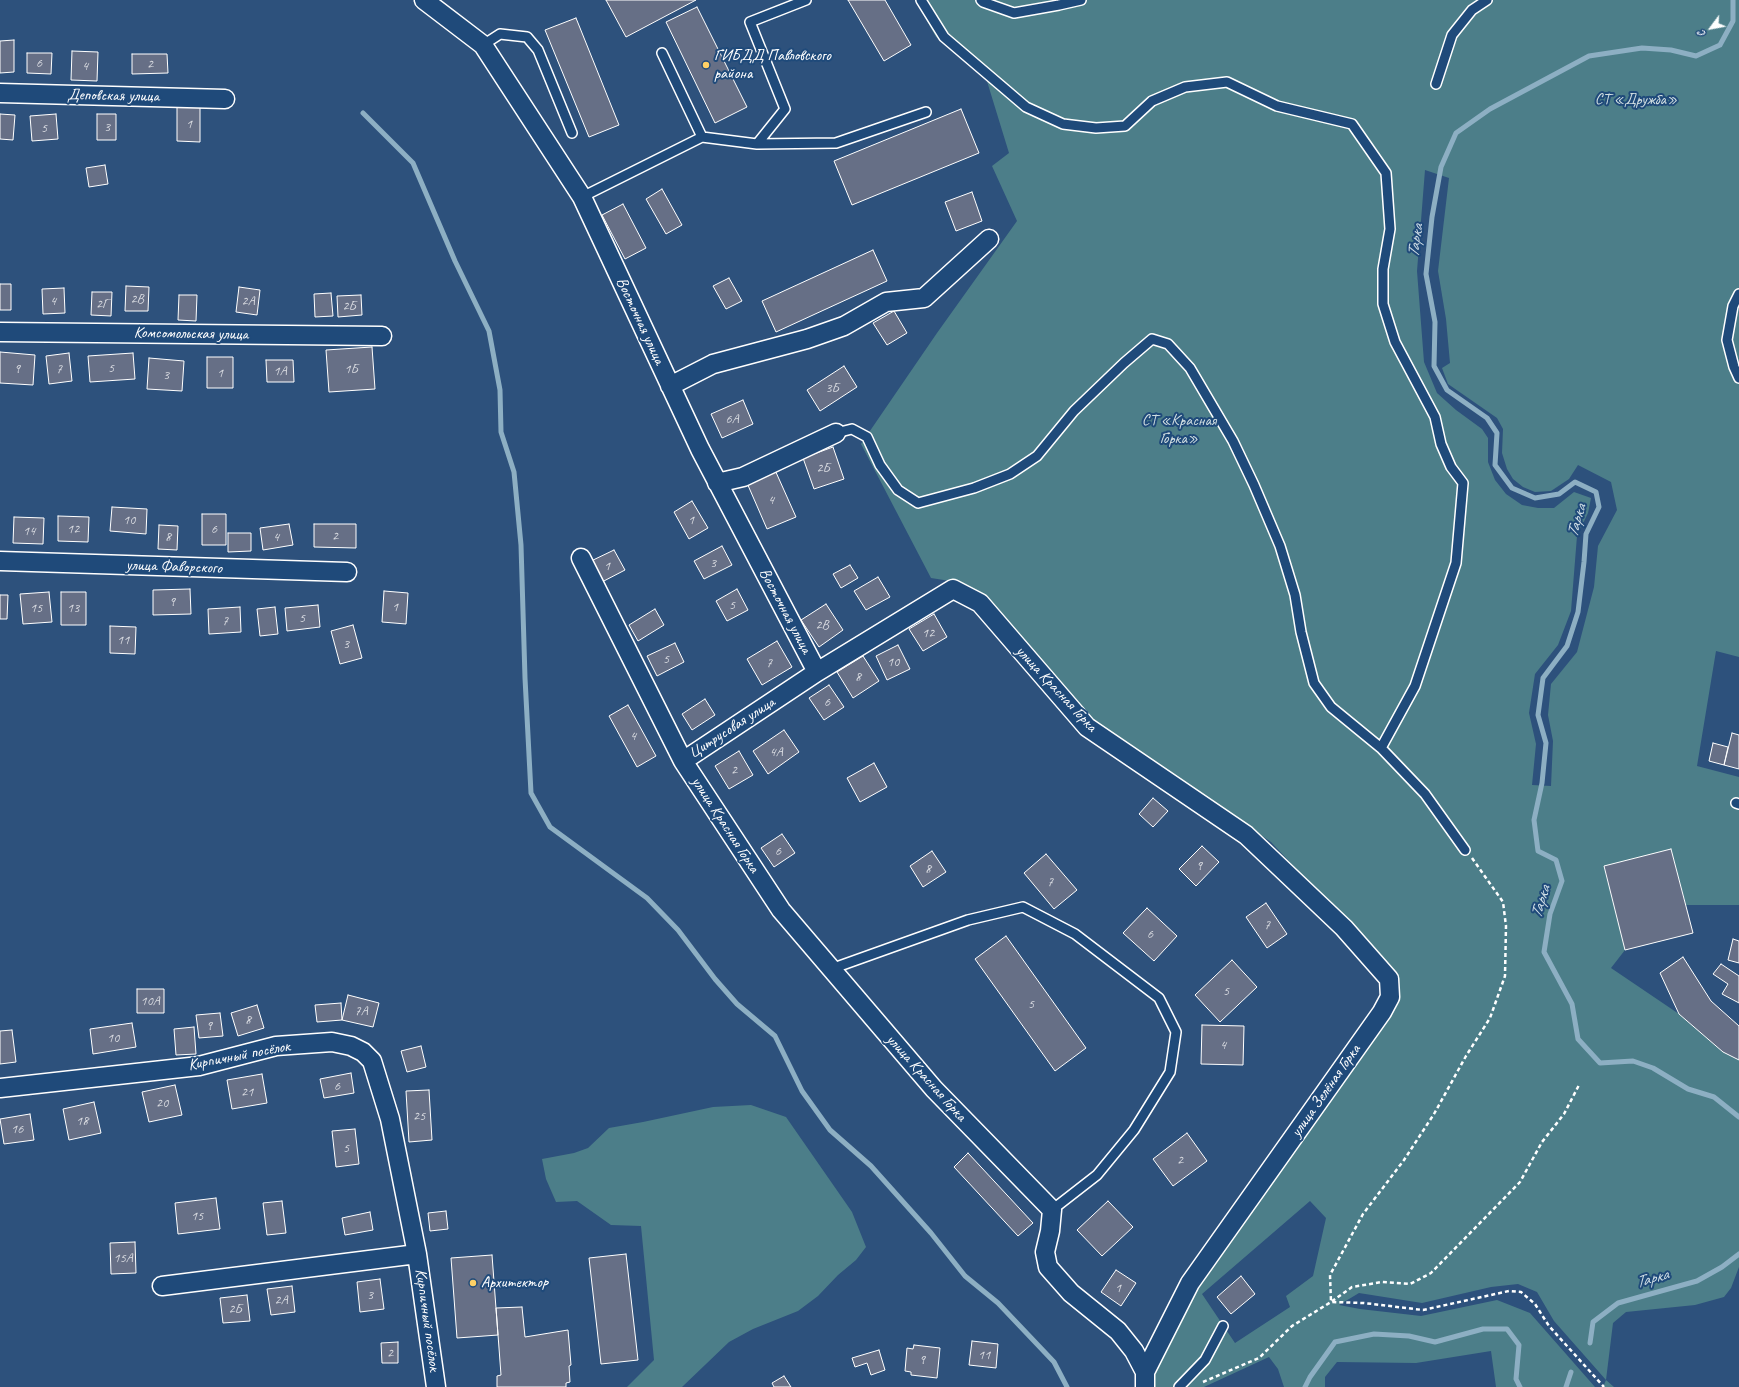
<!DOCTYPE html>
<meta charset="utf-8">
<style>
body{margin:0}
#map{position:relative;width:1739px;height:1387px;overflow:hidden;background:#2d517c;font-family:Caveat,sans-serif}
canvas{display:block}
.north{position:absolute;left:1691px;top:8px;width:40px;height:40px;-webkit-text-stroke:3px #1f4a7a;paint-order:stroke;rotate:238deg;font-size:11px;font-weight:700;line-height:16px;text-align:center;color:#fff}
.north::after{content:'';display:block;margin:auto;width:14px;height:18px;background:#fff;clip-path:polygon(50% 0,100% 100%,50% 72%,0 100%)}
</style>
<div id="map">
<canvas width="1739" height="1387"></canvas>
<div class="north">С</div>
</div>
<script>
const ctx = document.querySelector('canvas').getContext('2d');
ctx.lineJoin = 'round';
function paint(path, color) { ctx.fillStyle = color; ctx.fill(path, 'evenodd'); }
const shape = rows => new Path2D(rows.map(r => 'M' + r).join(''));
function stroke(path, color, width, dash) { ctx.strokeStyle = color; ctx.lineWidth = width; ctx.lineCap = dash ? 'butt' : 'round'; ctx.setLineDash(dash || []); ctx.stroke(path); }
function label(font, color, halo, rows, align = 'center') {
  ctx.font = font + ' Caveat,sans-serif'; ctx.lineWidth = 4; ctx.setLineDash([]); ctx.textBaseline = 'middle'; ctx.strokeStyle = halo; ctx.fillStyle = color; for (const [text, x, y, turn = 0] of rows) {
    ctx.save(); ctx.translate(x, y); ctx.rotate((+turn || 0) * Math.PI / 180); ctx.textAlign = isNaN(turn) ? turn : align; if (halo) ctx.strokeText(text, 0, 0); ctx.fillText(text, 0, 0); ctx.restore();
  }
}
paint(shape([
 [915,0,1739,0,1739,657,1716,651,1697,766,1739,777,1739,905,1686,905,1671,849,1604,867,1625,950,1611,968,1679,1014,1723,1052,1739,1060,1739,1267,1731,1288,1724,1297,1695,1305,1626,1312,1613,1323,1606,1380,1614,1387,1603,1387,1606,1380,1554,1321,1537,1292,1518,1284,1491,1287,1422,1303,1359,1293,1339,1305,1360,1309,1421,1316,1497,1300,1530,1313,1595,1387,1496,1387,1491,1351,1416,1363,1337,1362,1325,1377,1325,1387,1284,1387,1278,1369,1269,1357,1204,1387,1150,1387,1150,1371,1194,1291,1387,1017,1375,953,1271,842,1088,717,989,599,963,583,931,578,861,444,937,333,1017,221,992,166,1009,153,986,78,936,37],
 [1425,170,1449,178,1438,271,1446,319,1450,363,1442,368,1448,384,1497,418,1503,429,1502,453,1507,469,1513,479,1523,487,1535,492,1551,491,1569,479,1578,465,1611,482,1617,510,1598,546,1594,587,1577,652,1551,684,1548,715,1553,741,1551,786,1532,785,1536,744,1529,713,1535,674,1558,645,1571,611,1577,536,1588,513,1591,498,1574,492,1554,508,1538,508,1522,505,1506,494,1495,480,1488,462,1488,438,1482,429,1456,410,1437,393,1424,362,1417,271],
 [1310,1201,1326,1218,1313,1276,1286,1296,1290,1307,1235,1343,1202,1294],
 [751,1105,786,1117,852,1212,866,1247,856,1260,838,1275,818,1296,798,1311,753,1329,729,1342,682,1387,627,1387,654,1360,641,1226,611,1225,577,1201,556,1202,546,1179,542,1159,574,1153,588,1148,609,1128,643,1122,713,1107]
]), '#4c7e89');
stroke(shape([
 [1733,0,1733,21,1720,45,1696,56,1671,50,1642,48,1589,56,1490,109,1456,133,1441,167,1432,217,1426,274,1435,322,1434,366,1447,390,1487,418,1497,433,1495,465,1512,488,1535,498,1559,494,1575,482,1596,492,1599,507,1586,534,1584,562,1578,612,1567,646,1543,678,1538,715,1546,743,1542,783,1534,820,1538,851,1556,860,1562,881,1550,914,1544,952,1572,1004,1578,1039,1600,1063,1633,1061,1653,1068,1688,1089,1714,1097,1739,1117],
 [363,113,413,163,455,261,489,331,500,390,501,432,514,472,521,545,525,678,531,793,550,827,647,898,678,930,715,979,737,1004,775,1036,802,1091,830,1130,871,1166,931,1233,965,1276,998,1303,1054,1362,1067,1387],
 [1590,1343,1593,1322,1618,1303,1697,1281,1722,1267,1739,1254],
 [1305,1387,1310,1377,1335,1342,1374,1334,1409,1336,1435,1342,1483,1329,1507,1329,1519,1345,1516,1379,1520,1387],
 [1566,1387,1571,1372]
]), '#8dafc3', 5);
const building = shape([
 [606,0,696,0,626,37,606,0],
 [848,0,885,0,911,45,884,61,848,0],
 [697,7,747,107,715,123,666,22,697,7],
 [576,18,619,125,589,137,545,30,576,18],
 [14,40,14,72,0,73,0,41,14,40],
 [72,51,98,52,97,81,71,80,72,51],
 [27,53,52,53,51,74,27,73,27,53],
 [132,54,167,54,168,73,132,74,132,54],
 [177,106,200,106,200,142,177,141,177,106],
 [961,109,979,153,852,205,834,161,961,109],
 [0,114,15,115,13,140,0,139,0,114],
 [56,114,58,139,32,141,30,116,56,114],
 [97,114,116,114,116,140,97,140,97,114],
 [105,165,108,184,89,187,86,168,105,165],
 [662,189,682,225,666,234,646,199,662,189],
 [972,192,982,221,956,231,945,202,972,192],
 [623,204,646,248,625,259,602,215,623,204],
 [873,250,887,281,776,332,762,301,873,250],
 [729,278,742,301,726,309,713,286,729,278],
 [0,284,11,284,11,310,0,310,0,284],
 [126,286,149,287,148,311,125,311,126,286],
 [239,287,260,290,257,315,236,312,239,287],
 [64,288,65,313,43,314,42,289,64,288],
 [92,292,112,292,111,316,91,315,92,292],
 [331,293,333,316,315,317,314,294,331,293],
 [179,295,197,295,196,321,178,320,179,295],
 [361,295,362,315,338,317,337,296,361,295],
 [894,311,907,333,887,345,873,323,894,311],
 [372,347,375,389,329,392,326,350,372,347],
 [0,352,35,355,33,385,0,383,0,352],
 [69,353,72,381,49,384,46,356,69,353],
 [133,353,135,379,90,382,88,356,133,353],
 [207,357,233,357,233,388,207,388,207,357],
 [149,358,184,361,182,391,147,389,149,358],
 [266,360,293,360,294,382,267,382,266,360],
 [844,366,857,387,820,411,807,390,844,366],
 [743,400,753,424,722,438,711,414,743,400],
 [833,447,844,479,814,489,803,458,833,447],
 [775,470,796,517,767,529,747,483,775,470],
 [692,501,708,528,689,539,674,512,692,501],
 [112,507,147,509,146,534,110,531,112,507],
 [202,514,226,514,226,545,202,545,202,514],
 [58,516,89,517,88,542,58,541,58,516],
 [14,517,44,518,43,544,13,543,14,517],
 [289,524,293,545,263,550,260,528,289,524],
 [314,524,356,524,356,548,314,547,314,524],
 [159,525,178,526,177,550,158,549,159,525],
 [228,533,251,533,251,551,228,552,228,533],
 [722,546,732,565,704,579,694,561,722,546],
 [614,550,625,570,600,583,589,562,614,550],
 [850,565,858,578,841,588,833,574,850,565],
 [878,577,890,597,866,610,854,591,878,577],
 [190,589,191,614,153,615,153,590,190,589],
 [737,589,748,610,727,621,716,601,737,589],
 [384,591,408,593,406,624,382,622,384,591],
 [49,592,52,622,23,624,20,594,49,592],
 [61,592,86,592,86,625,61,625,61,592],
 [0,595,8,595,7,619,0,619,0,595],
 [826,604,843,630,819,647,801,620,826,604],
 [318,605,320,627,287,631,285,608,318,605],
 [240,607,241,632,209,634,208,609,240,607],
 [275,607,278,634,260,636,257,609,275,607],
 [655,609,664,625,638,641,629,625,655,609],
 [934,614,947,637,923,651,909,629,934,614],
 [353,625,362,658,340,664,331,631,353,625],
 [110,626,136,627,135,654,110,653,110,626],
 [777,641,792,667,762,685,747,659,777,641],
 [675,643,684,662,657,676,647,656,675,643],
 [898,645,910,669,887,680,876,656,898,645],
 [863,656,879,681,853,698,837,672,863,656],
 [829,685,844,707,824,720,809,698,829,685],
 [705,699,715,715,692,730,682,714,705,699],
 [628,705,656,756,637,767,609,716,628,705],
 [784,730,799,752,768,774,753,751,784,730],
 [1732,733,1739,735,1739,769,1724,765,1732,733],
 [1713,743,1728,747,1724,765,1709,761,1713,743],
 [739,751,753,775,729,789,715,766,739,751],
 [874,763,887,787,860,802,847,778,874,763],
 [1153,798,1168,811,1153,827,1139,814,1153,798],
 [782,834,795,853,774,867,761,848,782,834],
 [1202,846,1219,862,1196,886,1179,869,1202,846],
 [1671,849,1693,933,1625,950,1604,866,1671,849],
 [932,851,946,872,923,887,910,866,932,851],
 [1046,854,1077,890,1054,909,1024,873,1046,854],
 [1266,903,1287,934,1267,948,1246,917,1266,903],
 [1147,908,1177,936,1154,961,1123,933,1147,908],
 [1006,936,1086,1048,1055,1071,975,959,1006,936],
 [1733,939,1739,941,1739,963,1728,960,1733,939],
 [1683,957,1711,1001,1739,1026,1739,1060,1723,1052,1679,1014,1660,973,1683,957],
 [1232,960,1257,987,1220,1022,1195,995,1232,960],
 [1721,964,1739,976,1739,1003,1722,994,1728,984,1713,974,1721,964],
 [137,989,164,989,164,1013,137,1013,137,989],
 [348,995,379,1003,373,1027,342,1020,348,995],
 [341,1003,342,1020,317,1022,315,1005,341,1003],
 [257,1005,264,1028,238,1036,231,1013,257,1005],
 [220,1013,223,1036,199,1038,196,1015,220,1013],
 [132,1023,136,1047,93,1054,90,1029,132,1023],
 [1202,1025,1244,1026,1243,1065,1201,1064,1202,1025],
 [194,1027,196,1054,176,1055,174,1029,194,1027],
 [12,1030,16,1062,0,1064,0,1031,12,1030],
 [421,1046,426,1067,407,1072,401,1051,421,1046],
 [351,1073,354,1093,324,1098,320,1079,351,1073],
 [262,1074,267,1103,232,1109,227,1080,262,1074],
 [175,1085,182,1115,149,1122,142,1092,175,1085],
 [429,1090,432,1140,409,1142,406,1091,429,1090],
 [94,1102,101,1133,69,1140,63,1109,94,1102],
 [30,1114,34,1140,4,1144,0,1119,30,1114],
 [355,1129,359,1164,336,1167,332,1131,355,1129],
 [1187,1133,1207,1161,1173,1186,1153,1159,1187,1133],
 [968,1153,1033,1223,1018,1236,954,1167,968,1153],
 [216,1198,220,1229,178,1234,175,1203,216,1198],
 [282,1201,286,1233,267,1235,263,1203,282,1201],
 [1108,1201,1133,1227,1102,1256,1077,1230,1108,1201],
 [446,1211,448,1229,430,1231,428,1213,446,1211],
 [370,1212,373,1230,345,1235,342,1218,370,1212],
 [135,1242,136,1273,111,1274,110,1243,135,1242],
 [626,1254,638,1360,601,1364,589,1258,626,1254],
 [492,1255,498,1335,457,1338,451,1258,492,1255],
 [1116,1270,1136,1283,1121,1306,1101,1292,1116,1270],
 [1241,1276,1255,1294,1231,1314,1217,1297,1241,1276],
 [380,1279,384,1309,360,1312,357,1282,380,1279],
 [292,1286,295,1312,271,1315,267,1289,292,1286],
 [247,1295,250,1321,223,1323,220,1298,247,1295],
 [522,1307,525,1337,568,1330,571,1365,569,1366,570,1382,566,1383,566,1387,497,1387,497,1376,501,1375,496,1308,522,1307],
 [972,1341,998,1344,996,1368,969,1365,972,1341],
 [398,1342,398,1363,382,1363,381,1343,398,1342],
 [914,1345,940,1348,937,1378,911,1375,911,1372,905,1371,907,1348,913,1349,914,1345],
 [879,1350,885,1370,871,1375,867,1363,855,1367,852,1358,879,1350],
 [784,1376,791,1387,774,1387,772,1383,784,1376]
]);
paint(building, '#666f86');
stroke(building, '#fff', 1);
const service = shape([
 [921,0,944,37,1026,107,1063,124,1096,128,1125,126,1152,101,1185,87,1227,82,1277,106,1352,124,1386,173,1390,229,1383,269,1383,304,1395,342,1435,417,1441,444,1451,467,1463,483,1456,563,1415,686,1381,748,1425,794,1465,850],
 [981,0,983,2,1014,13,1059,5,1081,0],
 [483,45,500,34,527,37,538,50,572,133],
 [1436,84,1452,35,1472,10,1487,0],
 [702,137,757,144,836,143,926,112],
 [757,144,785,109,750,22,806,0],
 [582,197,702,137,662,53],
 [1739,294,1733,306,1727,340,1734,367,1739,378],
 [836,433,852,429,867,437,880,465,898,490,918,503,974,488,1010,474,1037,456,1074,411,1124,363,1152,339,1168,344,1190,368,1233,441,1254,485,1280,546,1295,595,1301,632,1314,683,1331,707,1381,748],
 [1736,803,1739,804],
 [831,969,968,920,1023,907,1075,934,1159,998,1176,1032,1170,1072,1134,1130,1097,1175,1052,1210],
 [1179,1387,1205,1360,1223,1326]
]);
const minor = shape([
 [424,0,483,45,582,197,700,449,817,672],
 [0,93,225,99],
 [0,332,382,336],
 [670,386,713,364,807,339,844,326,886,302,924,298,989,239],
 [717,483,743,477,836,433],
 [581,558,683,761,817,672,953,589,980,603,1087,727,1246,835,1344,928,1389,979,1390,997,1382,1012,1190,1283,1145,1372],
 [0,561,347,572],
 [683,761,781,910,934,1089,1052,1210,1050,1231,1045,1252,1048,1267,1071,1293,1118,1331,1134,1351,1145,1372,1145,1387],
 [0,1088,199,1066,276,1046,332,1042,351,1046,363,1052,372,1061,390,1119,417,1254,436,1387],
 [162,1286,417,1254]
]);
stroke(service, '#fff', 12);
stroke(minor, '#fff', 21);
stroke(shape([
 [1472,858,1503,902,1506,926,1505,976,1490,1018,1466,1056,1434,1114,1404,1160,1363,1214,1330,1275,1331,1302,1352,1287,1382,1282,1410,1284,1431,1273,1520,1182,1542,1142,1564,1114,1579,1085],
 [1203,1382,1259,1358,1292,1326,1331,1302,1364,1303,1423,1310,1509,1291,1521,1292,1535,1304,1549,1326,1604,1387]
]), '#fff', 2.5, [4, 3]);
stroke(service, '#1f4a7a', 9);
stroke(minor, '#1f4a7a', 18);
for (const [x, y, r, color] of [
 [706,65,4,"#ffd166"],
 [473,1283,4,"#ffd166"]
]) { const dot = new Path2D(); dot.arc(x, y, r, 0, 2 * Math.PI); ctx.fillStyle = color; ctx.fill(dot); stroke(dot, '#1f4a7a', 1.5); }
label('14px', '#d9dbe1', null, [
 ["6",39,63],
 ["2",150,64],
 ["4",85,66],
 ["1",189,124],
 ["3",107,127],
 ["5",44,128],
 ["2В",137,299],
 ["4",53,301],
 ["2А",248,301],
 ["2Г",102,304],
 ["2Б",349,306],
 ["5",111,368],
 ["9",17,369],
 ["7",59,369],
 ["1Б",351,369],
 ["1А",280,371],
 ["1",220,373],
 ["3",166,375],
 ["3Б",832,388],
 ["6А",732,419],
 ["2Б",823,468],
 ["4",771,500],
 ["10",129,520],
 ["1",691,520],
 ["12",73,529],
 ["6",214,529],
 ["14",29,531],
 ["2",335,536],
 ["8",168,537],
 ["4",276,537],
 ["3",713,563],
 ["1",607,566],
 ["9",172,602],
 ["5",732,605],
 ["1",395,607],
 ["15",36,608],
 ["13",73,608],
 ["5",302,618],
 ["7",225,621],
 ["2В",822,625],
 ["12",928,633],
 ["11",123,640],
 ["3",346,644],
 ["5",666,659],
 ["10",893,662],
 ["7",769,663],
 ["8",858,677],
 ["6",827,702],
 ["4",633,736],
 ["4А",776,752],
 ["2",734,770],
 ["6",778,851],
 ["9",1199,866],
 ["8",928,869],
 ["7",1050,882],
 ["7",1267,925],
 ["6",1150,934],
 ["5",1226,991],
 ["10А",150,1001],
 ["5",1031,1004],
 ["7А",361,1011],
 ["8",248,1020],
 ["9",209,1026],
 ["10",113,1038],
 ["4",1223,1045],
 ["6",337,1086],
 ["21",247,1092],
 ["20",162,1103],
 ["25",419,1116],
 ["18",82,1121],
 ["16",17,1129],
 ["5",346,1148],
 ["2",1180,1160],
 ["15",197,1216],
 ["15А",123,1258],
 ["1",1118,1288],
 ["3",370,1295],
 ["2А",281,1300],
 ["2Б",235,1309],
 ["2",390,1353],
 ["11",984,1355],
 ["9",922,1360]
]);
label('16px', '#fff', '#1f4a7a', [
 ["ГИБДД Павловского",714,56],
 ["района",714,74],
 ["Архитектор",481,1283]
], 'left');
label('16px', '#fff', '#1f4a7a', [
 ["Деповская улица",113,96,1],
 ["Восточная улица",640,321,65],
 ["Комсомольская улица",191,334,1],
 ["улица Фаворского",174,567,2],
 ["Восточная улица",785,611,62],
 ["улица Красная Горка",1056,689,47],
 ["Цитрусовая улица",732,728,-33],
 ["улица Красная Горка",725,825,57],
 ["Кирпичный посёлок",239,1056,-11],
 ["улица Красная Горка",926,1078,48],
 ["улица Зелёная Горка",1326,1091,-55],
 ["Кирпичный посёлок",427,1320,82]
]);
label('16px', '#d2dfe2', '#1f4a7a', [
 ["СТ «Дружба»",1636,100],
 ["СТ «Красная",1179,421],
 ["Горка»",1179,439]
]);
label('italic 17px', '#d0dee6', '#1f4a7a', [
 ["Тарка",1416,241,-82],
 ["Тарка",1577,521,-74],
 ["Тарка",1541,902,-73],
 ["Тарка",1652,1279,-16]
]);
</script>
